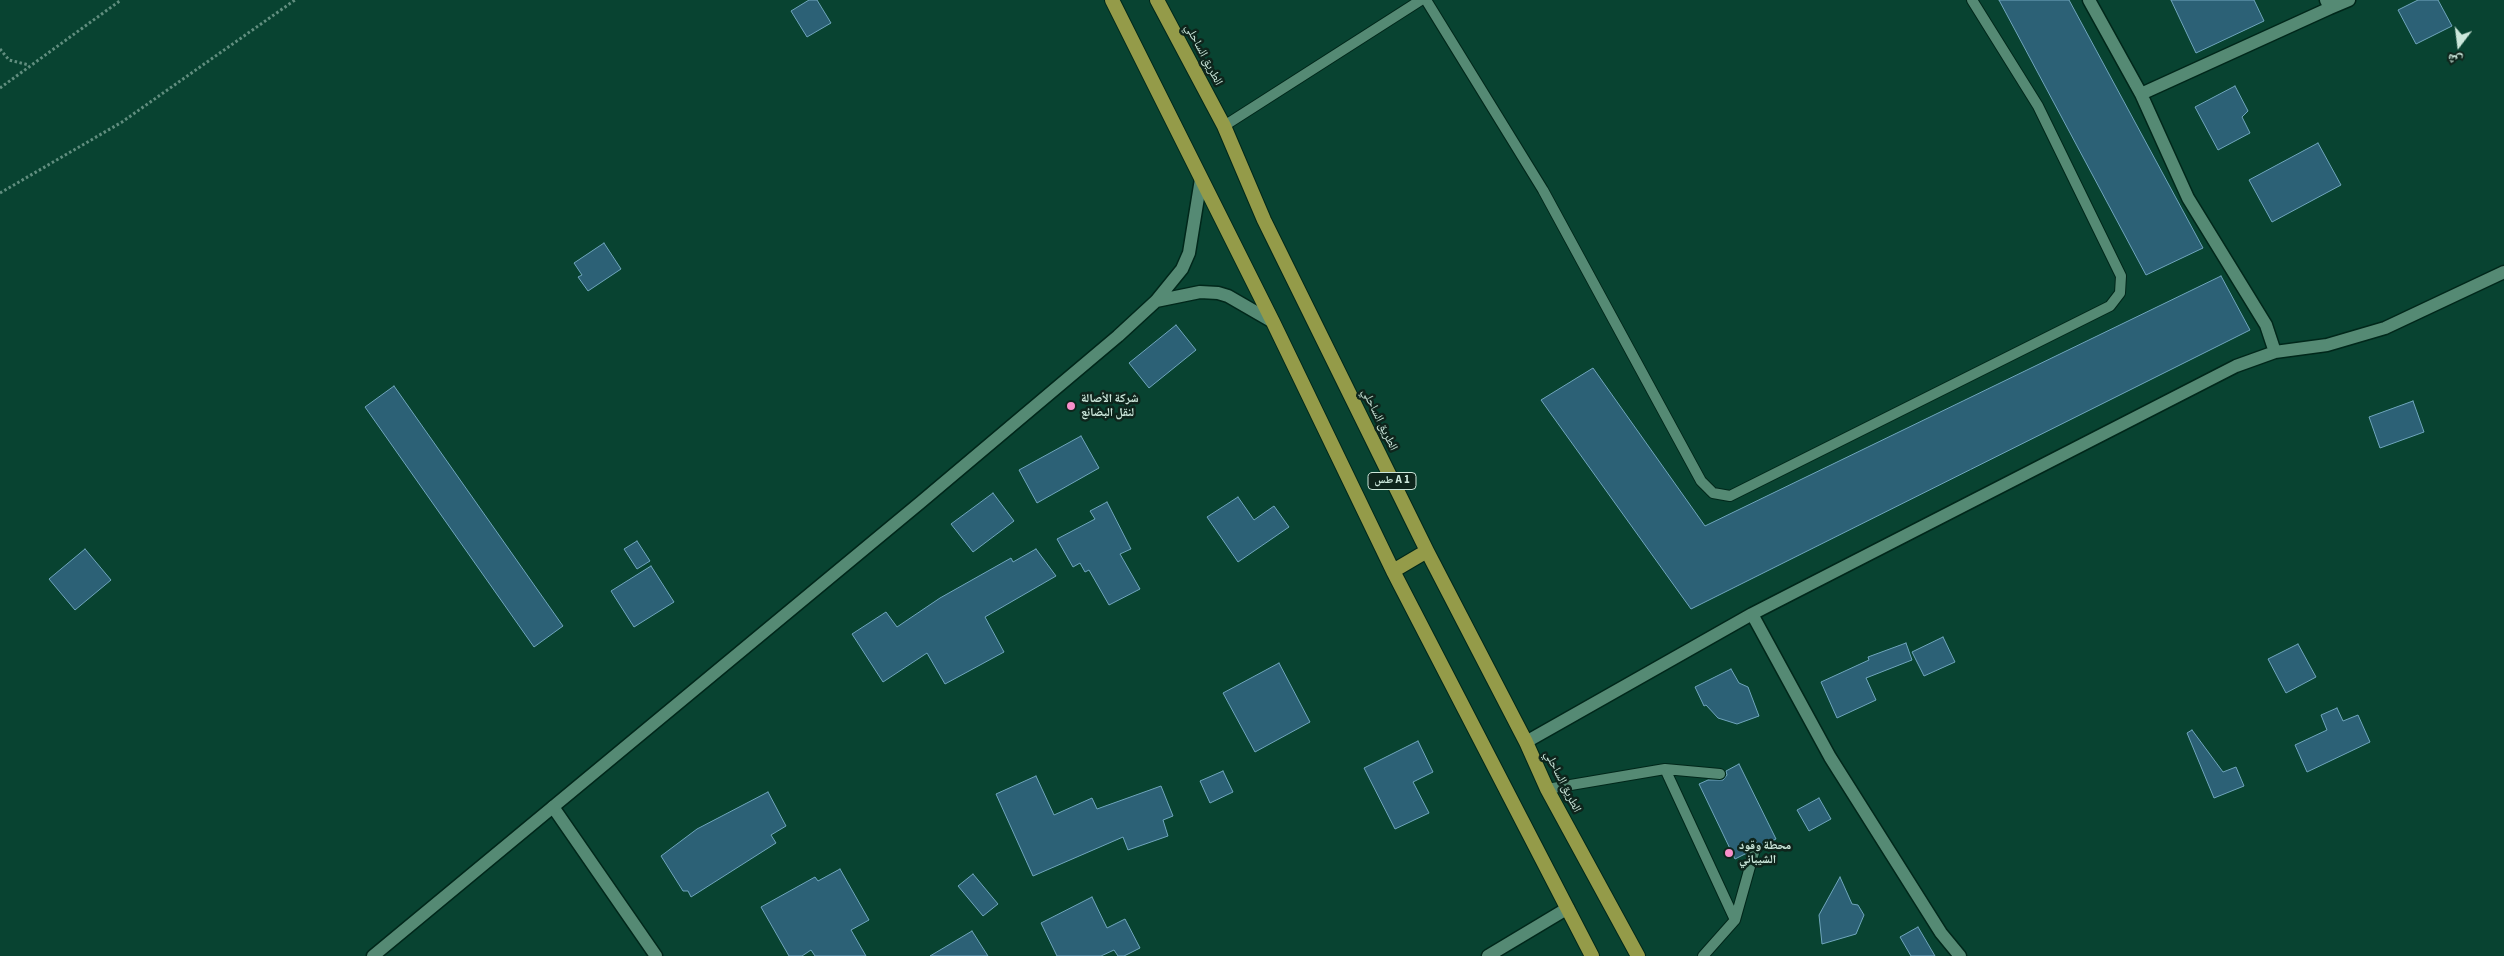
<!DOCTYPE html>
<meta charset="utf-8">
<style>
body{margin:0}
#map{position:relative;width:2504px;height:956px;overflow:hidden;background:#084331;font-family:"Source Sans 3","Noto Naskh Arabic",sans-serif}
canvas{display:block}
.north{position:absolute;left:2434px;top:20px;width:50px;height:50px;-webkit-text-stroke:4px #0e251c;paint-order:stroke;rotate:195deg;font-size:14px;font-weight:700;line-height:20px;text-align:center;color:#cce7db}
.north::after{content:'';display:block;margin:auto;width:18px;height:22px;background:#cce7db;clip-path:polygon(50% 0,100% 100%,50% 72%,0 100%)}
</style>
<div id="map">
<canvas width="2504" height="956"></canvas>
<div class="north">ش</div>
</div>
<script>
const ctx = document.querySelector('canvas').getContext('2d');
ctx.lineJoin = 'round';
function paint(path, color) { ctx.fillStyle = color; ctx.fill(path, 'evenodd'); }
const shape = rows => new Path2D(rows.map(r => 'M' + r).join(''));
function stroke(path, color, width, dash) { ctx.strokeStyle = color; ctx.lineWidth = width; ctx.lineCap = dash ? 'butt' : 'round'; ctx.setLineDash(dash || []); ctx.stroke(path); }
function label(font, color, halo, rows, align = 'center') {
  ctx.font = font + ' "Source Sans 3","Noto Naskh Arabic",sans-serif'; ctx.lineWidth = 5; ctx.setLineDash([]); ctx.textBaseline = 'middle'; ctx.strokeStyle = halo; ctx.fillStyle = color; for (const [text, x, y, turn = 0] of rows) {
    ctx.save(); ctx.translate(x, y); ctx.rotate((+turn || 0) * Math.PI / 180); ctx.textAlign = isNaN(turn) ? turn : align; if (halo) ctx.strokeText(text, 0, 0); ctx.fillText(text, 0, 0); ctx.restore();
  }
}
const building = shape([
 [809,0,817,0,831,23,807,37,791,11,809,0],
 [1999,0,2069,0,2203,248,2146,275,1999,0],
 [2171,0,2254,0,2264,21,2196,53,2171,0],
 [2418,0,2438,0,2452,26,2416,44,2398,10,2418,0],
 [2235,86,2248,111,2242,117,2250,133,2218,150,2195,107,2235,86],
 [2318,143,2341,185,2272,222,2249,180,2318,143],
 [604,243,621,269,588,291,578,277,582,275,574,263,604,243],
 [2221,276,2250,330,1691,609,1541,400,1593,368,1705,526,2221,276],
 [1176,325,1196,350,1149,388,1129,363,1176,325],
 [394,386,563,626,534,647,365,407,394,386],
 [2413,401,2424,432,2380,448,2369,417,2413,401],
 [1081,436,1099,468,1037,503,1019,470,1081,436],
 [993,493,1014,521,973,552,951,524,993,493],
 [1238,497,1254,520,1274,506,1289,527,1238,562,1207,517,1238,497],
 [1107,502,1131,549,1120,554,1140,589,1109,605,1089,570,1085,572,1080,563,1073,567,1057,539,1095,519,1090,511,1107,502],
 [637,541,650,561,637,569,624,549,637,541],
 [85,549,111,580,75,610,49,579,85,549],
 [1036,549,1056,576,985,617,1004,652,945,684,927,653,883,682,852,634,886,612,897,627,940,598,1011,558,1013,562,1036,549],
 [651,566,674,602,634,627,611,591,651,566],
 [1943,637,1955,662,1924,676,1912,652,1943,637],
 [1906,643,1912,660,1866,678,1876,700,1837,718,1821,682,1869,660,1868,657,1906,643],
 [2298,644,2316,677,2286,693,2268,659,2298,644],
 [1279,663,1310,722,1255,752,1223,693,1279,663],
 [1731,669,1739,683,1748,687,1759,716,1737,724,1718,718,1706,705,1704,706,1695,687,1731,669],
 [2337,708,2343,721,2358,715,2370,742,2307,772,2295,745,2327,730,2321,715,2337,708],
 [2192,730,2223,772,2236,767,2244,786,2214,798,2187,733,2192,730],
 [1418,741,1433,772,1413,782,1429,813,1395,829,1364,768,1418,741],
 [1739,764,1776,839,1761,846,1757,843,1753,843,1747,853,1735,859,1699,784,1708,780,1723,780,1727,775,1726,771,1739,764],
 [1223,771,1233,792,1210,803,1200,781,1223,771],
 [1036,776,1054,815,1092,798,1097,809,1161,786,1173,816,1163,820,1168,836,1128,850,1123,837,1033,876,996,794,1036,776],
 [768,792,786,826,771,835,776,843,691,897,688,891,683,891,661,856,697,829,768,792],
 [1819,798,1831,819,1809,831,1797,810,1819,798],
 [840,869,869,920,851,930,866,956,815,956,811,950,802,956,789,956,761,907,815,877,818,881,840,869],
 [973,874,998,904,983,916,958,886,973,874],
 [1840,877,1852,904,1858,905,1864,915,1856,934,1822,944,1819,915,1840,877],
 [1092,897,1107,928,1125,919,1140,948,1124,956,1118,956,1114,950,1101,956,1057,956,1041,923,1092,897],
 [1918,927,1935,956,1911,956,1900,937,1918,927],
 [972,931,988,956,930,956,972,931]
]);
paint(building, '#2c6176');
stroke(building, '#70a6bd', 1);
const service = shape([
 [1426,0,1543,190,1701,481,1713,493,1730,496,2110,306,2120,293,2121,276,2038,106,1972,0],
 [1224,126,1421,0],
 [1665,769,1735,920],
 [1547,789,1665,769,1720,774],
 [1703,956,1735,920,1755,849]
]);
const minor = shape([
 [2089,0,2141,94,2188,198,2266,325,2275,352],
 [2330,8,2349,0],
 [2141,94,2330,8,2326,0],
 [1752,614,1830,757,1941,933,1960,956],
 [1526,742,1752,614,2236,366,2275,352,2327,345,2385,328,2504,272],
 [553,807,656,956],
 [1488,956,1568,908]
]);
const tertiary = shape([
 [1156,301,1200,292,1218,293,1228,296,1273,322],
 [373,956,921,502,1118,336,1156,301,1182,269,1189,253,1201,179]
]);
const trunk = shape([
 [1112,0,1273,322,1393,571,1592,956],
 [1157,0,1224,126,1264,220,1427,551,1526,742,1547,789,1638,956],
 [1393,571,1427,551]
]);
stroke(service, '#00271a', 12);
stroke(minor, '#00271a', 15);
stroke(tertiary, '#00271a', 15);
stroke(trunk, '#00271a', 16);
stroke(shape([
 [0,49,9,60,29,65],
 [0,88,121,0],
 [0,193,122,122,295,0]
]), '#618e7f', 3, [2.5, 2.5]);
stroke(service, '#558a74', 10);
stroke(minor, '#558a74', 12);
stroke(tertiary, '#558a74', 12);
stroke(trunk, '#949b49', 14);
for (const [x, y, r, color] of [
 [1071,406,5,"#f98fca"],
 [1729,853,5,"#f98fca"]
]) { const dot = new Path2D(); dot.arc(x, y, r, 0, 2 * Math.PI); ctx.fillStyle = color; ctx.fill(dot); stroke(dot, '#0e251c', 2); }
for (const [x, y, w] of [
 [1392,481,48]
]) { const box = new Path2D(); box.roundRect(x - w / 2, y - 8.5, w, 17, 4); ctx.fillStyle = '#0e251c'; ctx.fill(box); stroke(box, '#cce7db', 1); }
label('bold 11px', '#cce7db', null, [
 ["طس A 1",1392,481]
]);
label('12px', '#cce7db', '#0e251c', [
 ["الطريق الساحلي",1203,55,62],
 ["الطريق الساحلي",1379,420,64],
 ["الطريق الساحلي",1562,782,63]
]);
label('bold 12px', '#cce7db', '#0e251c', [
 ["شركة الأصالة",1081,399],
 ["لنقل البضائع",1081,413],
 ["محطة وقود",1739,846],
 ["الشيباني",1739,860]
], 'left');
</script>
